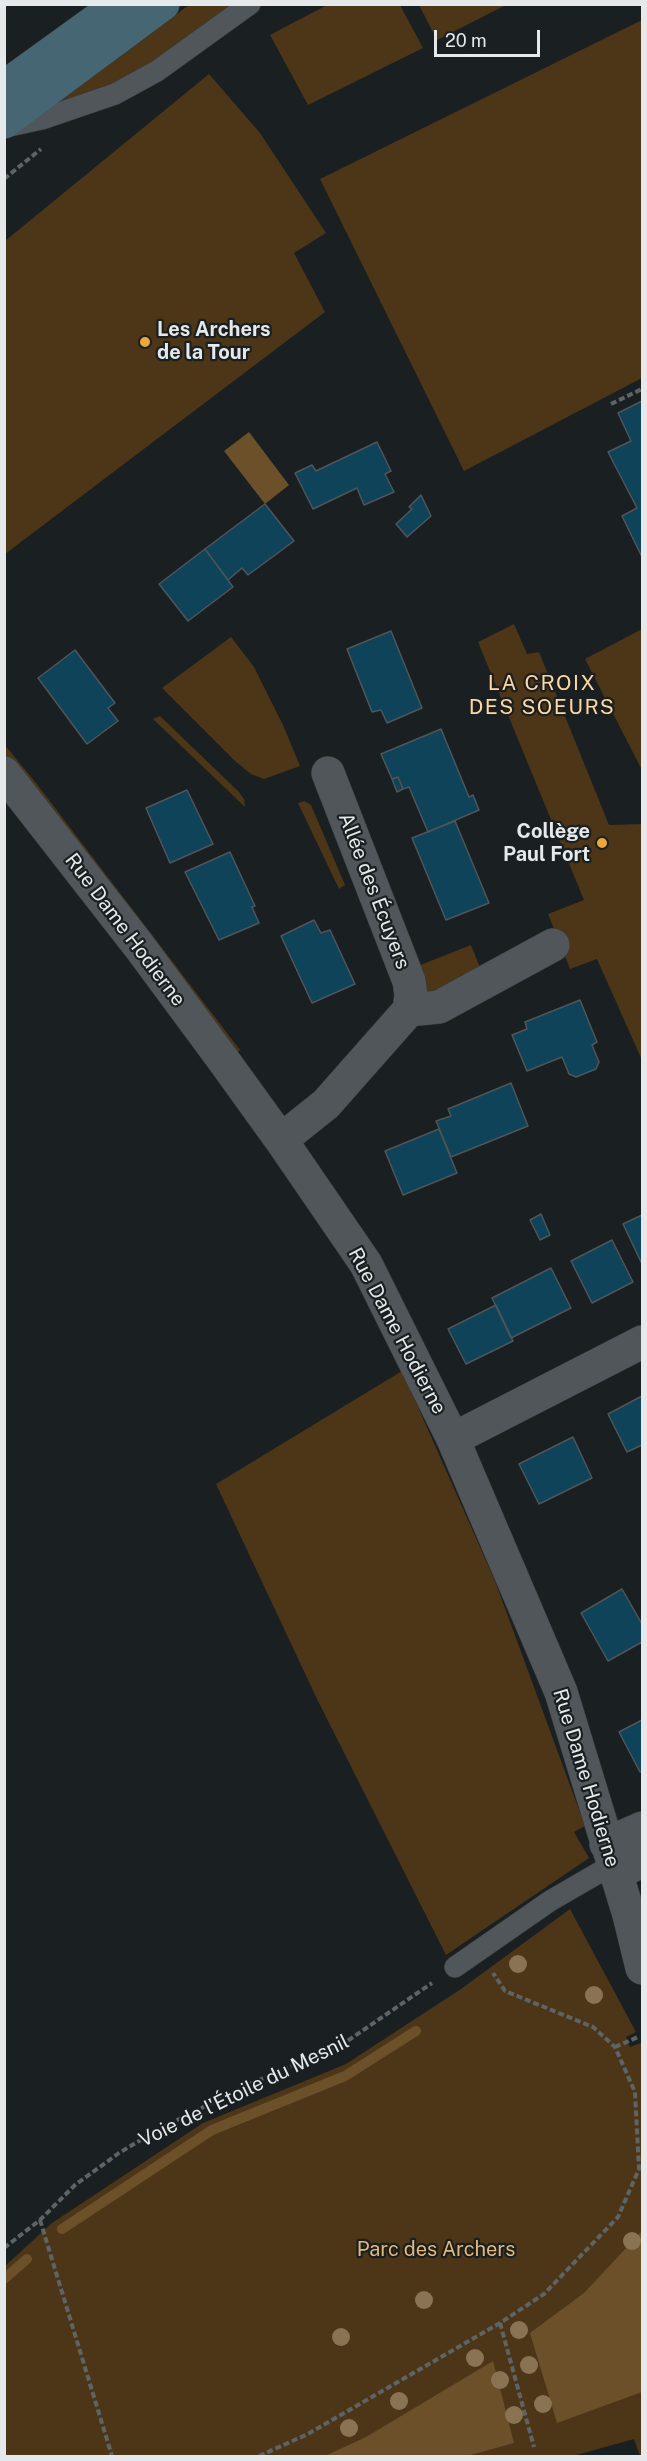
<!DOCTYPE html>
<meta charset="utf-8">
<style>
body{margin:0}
#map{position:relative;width:647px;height:2461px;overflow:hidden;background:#1a1f21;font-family:"Public Sans",sans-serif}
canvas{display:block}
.frame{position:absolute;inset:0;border:6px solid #e5e9ea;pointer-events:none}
.scale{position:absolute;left:434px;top:30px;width:106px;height:27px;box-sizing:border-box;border:3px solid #e5e9ea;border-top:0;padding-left:8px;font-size:18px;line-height:21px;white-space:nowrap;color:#e5e9ea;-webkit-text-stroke:4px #1a1f21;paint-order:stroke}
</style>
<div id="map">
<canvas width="647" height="2461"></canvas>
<div class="frame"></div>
<div class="scale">20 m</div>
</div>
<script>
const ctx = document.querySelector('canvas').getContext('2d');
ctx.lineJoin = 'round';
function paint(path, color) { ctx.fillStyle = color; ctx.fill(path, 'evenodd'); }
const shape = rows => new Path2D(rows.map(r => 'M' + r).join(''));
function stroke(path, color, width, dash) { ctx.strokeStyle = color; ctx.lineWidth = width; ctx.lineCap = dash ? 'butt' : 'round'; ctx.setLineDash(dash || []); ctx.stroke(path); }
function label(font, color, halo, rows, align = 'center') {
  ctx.font = font + ' "Public Sans",sans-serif'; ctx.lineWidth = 4.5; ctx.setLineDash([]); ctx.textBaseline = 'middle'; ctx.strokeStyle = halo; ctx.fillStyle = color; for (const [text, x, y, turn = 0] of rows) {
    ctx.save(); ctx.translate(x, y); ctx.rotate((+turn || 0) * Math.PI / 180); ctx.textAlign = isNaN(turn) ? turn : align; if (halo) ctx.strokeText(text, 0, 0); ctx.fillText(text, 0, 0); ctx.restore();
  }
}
paint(shape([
 [329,4,400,5,423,48,308,105,270,35],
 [189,5,232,5,131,77,48,108],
 [419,5,506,5,437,40],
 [642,20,642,378,464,471,320,179],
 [209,74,260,133,326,233,294,253,325,312,5,554,5,241],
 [514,624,527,654,539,652,609,825,642,824,642,1060,597,959,570,969,548,914,584,900,478,642],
 [642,629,642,770,585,659],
 [231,637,254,667,283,725,300,766,264,779,251,774,235,761,162,688],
 [160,716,238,791,244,799,245,807,153,719],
 [4,744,36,783,240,1050,235,1054,5,757],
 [304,801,311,805,345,885,339,889,298,803],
 [471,945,482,973,431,992,427,991,418,966],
 [402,1371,495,1581,585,1826,574,1832,589,1858,446,1955,318,1701,216,1484],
 [570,1909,636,2032,626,2037,630,2047,641,2043,642,2047,642,2456,640,2456,634,2439,573,2456,5,2456,5,2266,52,2223,203,2123,346,2064,461,1989]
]), '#4c3617');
paint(shape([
 [249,432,289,485,265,504,224,451],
 [642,2231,642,2392,557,2423,530,2333,584,2293],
 [493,2361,514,2443,467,2456,325,2456,366,2437]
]), '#6b502a');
stroke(shape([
 [62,2229,212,2130,345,2076,416,2031],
 [4,2279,27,2259]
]), '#6b502a', 10);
const building = shape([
 [642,401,642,557,622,516,637,508,608,452,631,441,618,413,642,401],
 [377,442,391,471,385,474,394,492,364,505,357,488,313,509,295,473,312,465,316,471,377,442],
 [421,495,431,516,407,537,396,524,412,509,409,507,421,495],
 [265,504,294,541,248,575,242,568,228,580,205,549,265,504],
 [205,549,233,587,188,621,159,584,205,549],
 [391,631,422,708,387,723,381,710,372,712,347,649,391,631],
 [75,650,115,703,108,708,118,721,87,744,38,678,75,650],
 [441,729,469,797,473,795,479,810,428,832,409,787,403,789,398,777,392,779,381,754,441,729],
 [398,777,403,789,397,792,392,779,398,777],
 [187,790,213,844,170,863,146,808,187,790],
 [455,821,489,903,446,920,412,838,455,821],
 [230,852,255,906,252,907,259,923,219,940,185,872,230,852],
 [314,920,321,933,330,930,355,984,312,1003,281,936,314,920],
 [580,1000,597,1042,592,1045,599,1062,596,1069,576,1077,569,1074,562,1057,527,1071,512,1035,527,1029,525,1022,580,1000],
 [511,1083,528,1126,451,1157,436,1121,451,1116,448,1109,511,1083],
 [439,1129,457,1173,403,1195,385,1151,439,1129],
 [541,1214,550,1235,540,1240,530,1220,541,1214],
 [642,1215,642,1264,623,1224,642,1215],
 [612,1240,633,1282,592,1303,571,1261,612,1240],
 [551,1268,571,1308,511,1338,492,1298,551,1268],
 [496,1305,513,1341,466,1364,448,1329,496,1305],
 [642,1396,642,1445,627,1452,608,1414,642,1396],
 [573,1437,592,1478,539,1504,519,1464,573,1437],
 [622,1589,642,1624,642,1642,608,1661,581,1613,622,1589],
 [642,1720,642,1771,640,1772,619,1732,642,1720]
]);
paint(building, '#0e4359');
stroke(building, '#4f5558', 1.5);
const lane = shape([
 [5,127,42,119,115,94,157,71,250,4],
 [455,1967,550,1901,612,1865]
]);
const street = shape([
 [4,773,139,946,224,1061,281,1140,366,1264,453,1439,561,1692,629,1915,642,1968],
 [409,1010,439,1007,553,945],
 [281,1140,326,1104,409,1010,411,995,409,981,328,773],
 [453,1439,642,1342],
 [606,1844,642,1828],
 [615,1874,642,1861]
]);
const secondary = shape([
 [4,87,119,4],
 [4,122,163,4]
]);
stroke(lane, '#363a3c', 22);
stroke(street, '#363a3c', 34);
stroke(secondary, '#363a3c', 34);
stroke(shape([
 [4,179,41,149],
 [611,404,642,389],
 [615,2047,638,2037],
 [40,2220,112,2456],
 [4,2248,40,2220,75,2185,119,2153,159,2129,250,2084,343,2044,432,1983],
 [500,2323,534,2447],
 [259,2456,308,2434,500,2323,544,2294,618,2217,639,2169,635,2092,615,2047,593,2027,505,1991,493,1973]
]), '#5e6364', 4, [6, 3]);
stroke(lane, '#505659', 21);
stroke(street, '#505659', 33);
stroke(secondary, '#476674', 33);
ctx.fillStyle = '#8a7352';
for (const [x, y] of [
 [518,1964],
 [594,1995],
 [632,2241],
 [424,2300],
 [519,2330],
 [341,2337],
 [475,2358],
 [529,2365],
 [500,2380],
 [399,2401],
 [543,2404],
 [514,2415],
 [349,2428]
]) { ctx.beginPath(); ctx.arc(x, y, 9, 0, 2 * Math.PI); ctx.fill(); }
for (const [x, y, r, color] of [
 [145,342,6,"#eda83b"],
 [602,843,6,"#eda83b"]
]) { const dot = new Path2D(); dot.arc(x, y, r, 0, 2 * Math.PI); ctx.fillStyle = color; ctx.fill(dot); stroke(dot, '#1a1f21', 2); }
label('bold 20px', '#e5e9ea', '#1a1f21', [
 ["Les Archers",157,330],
 ["de la Tour",157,353],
 ["Collège",590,832,"right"],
 ["Paul Fort",590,855,"right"]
], 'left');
label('20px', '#e5e9ea', '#1a1f21', [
 ["Allée des Écuyers",374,891,69],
 ["Rue Dame Hodierne",125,930,53],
 ["Rue Dame Hodierne",397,1331,62],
 ["Rue Dame Hodierne",586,1778,73],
 ["Voie de l'Étoile du Mesnil",244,2091,-26]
]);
label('20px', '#e5b87a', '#1a1f21', [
 ["Parc des Archers",436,2250]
]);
ctx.letterSpacing = '1.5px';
label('21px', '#fed7a3', '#1a1f21', [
 ["LA CROIX",542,684],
 ["DES SOEURS",542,708]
]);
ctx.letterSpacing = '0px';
</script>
